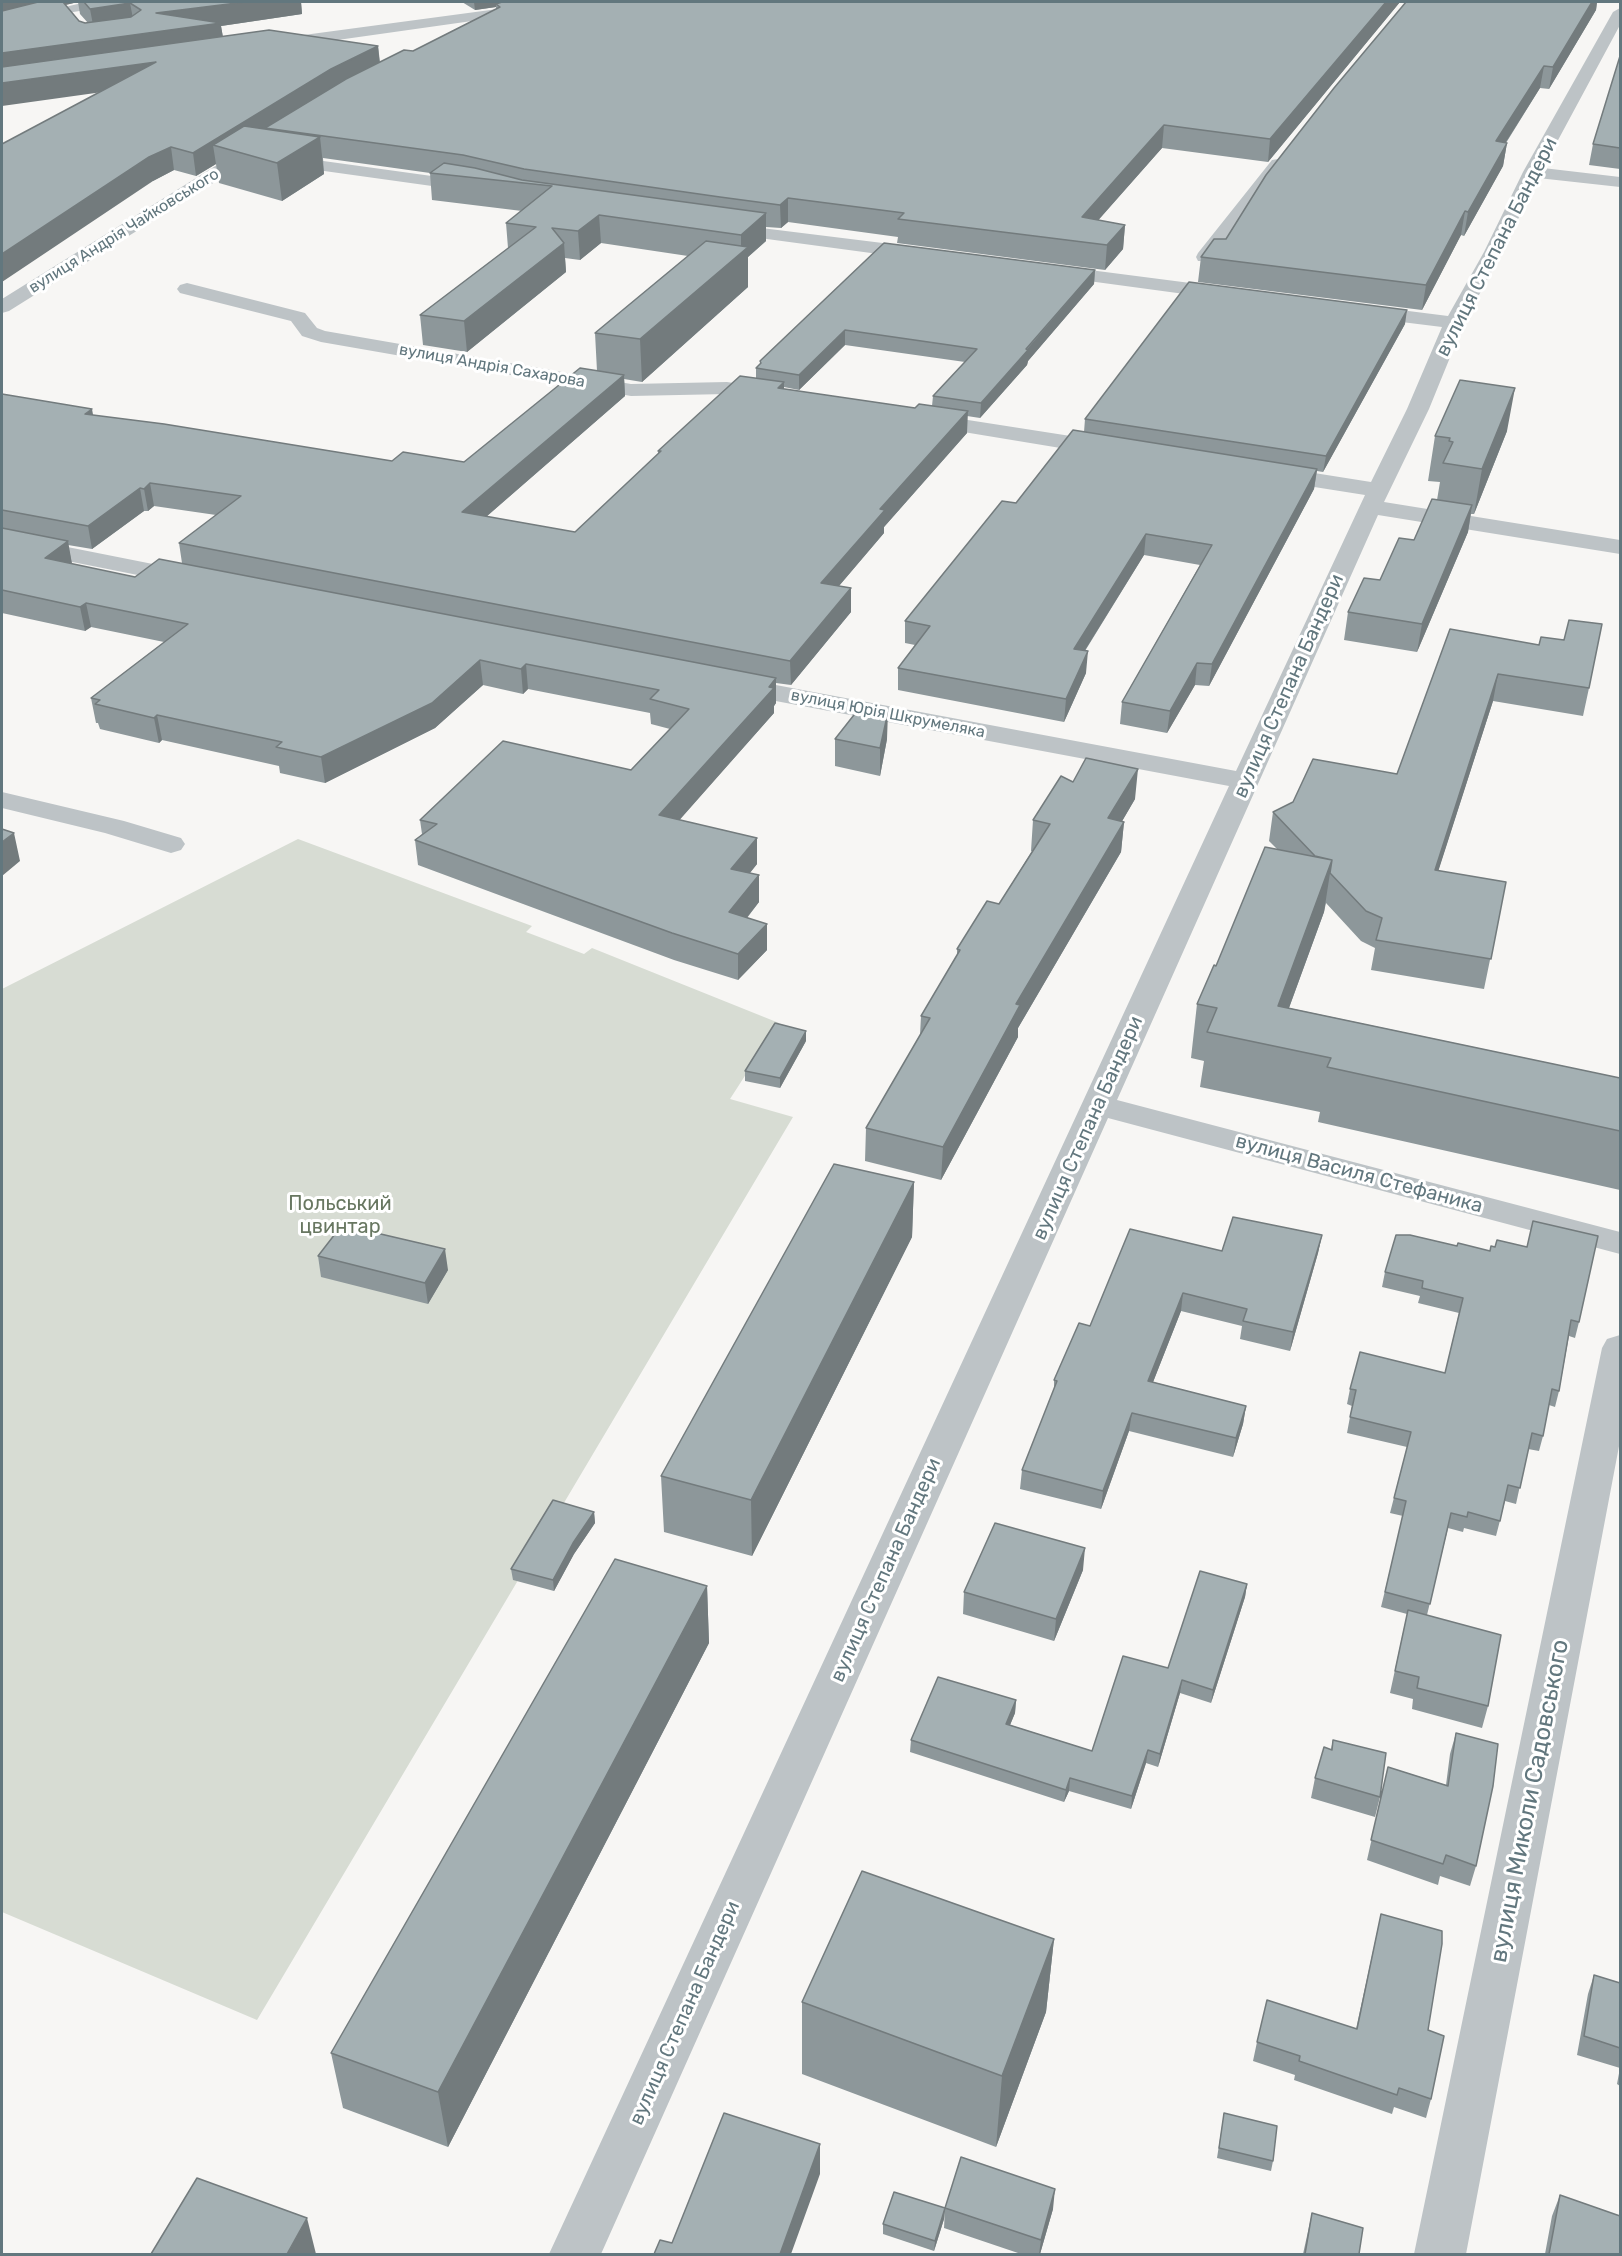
<!DOCTYPE html>
<meta charset="utf-8">
<style>
body{margin:0}
#map{position:relative;width:1622px;height:2256px;overflow:hidden;background:#f7f6f4;font-family:Rubik,sans-serif}
canvas{display:block}
.frame{position:absolute;inset:0;border:3px solid #62777e;pointer-events:none}
</style>
<div id="map">
<canvas width="1622" height="2256"></canvas>
<div class="frame"></div>
</div>
<script>
const ctx = document.querySelector('canvas').getContext('2d');
ctx.lineJoin = 'round';
function paint(path, color) { ctx.fillStyle = color; ctx.fill(path, 'evenodd'); }
const shape = rows => new Path2D(rows.map(r => 'M' + r).join(''));
function stroke(path, color, width, dash) { ctx.strokeStyle = color; ctx.lineWidth = width; ctx.lineCap = dash ? 'butt' : 'round'; ctx.setLineDash(dash || []); ctx.stroke(path); }
function label(font, color, halo, rows, align = 'center') {
  ctx.font = font + ' Rubik,sans-serif'; ctx.lineWidth = 6; ctx.setLineDash([]); ctx.textBaseline = 'middle'; ctx.strokeStyle = halo; ctx.fillStyle = color; for (const [text, x, y, turn = 0] of rows) {
    ctx.save(); ctx.translate(x, y); ctx.rotate((+turn || 0) * Math.PI / 180); ctx.textAlign = isNaN(turn) ? turn : align; if (halo) ctx.strokeText(text, 0, 0); ctx.fillText(text, 0, 0); ctx.restore();
  }
}
paint(shape([
 [298,839,532,926,526,932,584,954,592,948,779,1023,730,1099,793,1117,257,2020,2,1912,2,989]
]), '#d7dcd3');
paint(shape([
 [86,2,118,2,111,6,67,13,2,30,2,22,86,2],
 [550,2,585,2,578,6,274,49,266,44,274,39,550,2],
 [1620,8,1620,25,1543,168,1620,177,1620,187,1538,178,1502,252,1464,323,1429,409,1384,502,1620,540,1620,554,1378,515,1117,1100,1620,1232,1620,1254,1108,1118,601,2254,549,2254,1229,786,733,693,724,690,720,685,724,680,733,677,1236,771,1365,495,1270,480,1262,478,1259,473,1262,468,1270,466,1371,482,1407,409,1442,327,1361,317,1354,315,1351,311,1354,307,1361,305,1448,316,1484,252,1523,172,1613,12,1620,8],
 [255,144,261,145,263,149,261,153,9,311,2,313,2,299,249,145,255,144],
 [280,155,475,182,481,183,484,187,481,191,475,192,274,164,271,160,274,156,280,155],
 [1278,159,1284,160,1287,164,1212,261,1198,261,1196,257,1198,253,1272,160,1278,159],
 [721,223,923,248,930,250,932,254,930,258,923,260,715,232,712,228,715,224,721,223],
 [1051,265,1229,288,1236,290,1239,294,1236,298,1229,300,1044,275,1042,271,1044,267,1051,265],
 [187,283,305,313,317,328,325,331,631,384,727,382,772,389,779,391,782,395,779,399,772,401,727,394,631,396,321,342,302,336,291,321,180,293,177,289,180,285,187,283],
 [923,413,1109,442,1117,444,1120,449,1117,454,1109,456,915,424,912,419,915,414,923,413],
 [2,534,188,571,196,573,200,578,196,583,188,585,2,548,2,534],
 [2,792,124,821,181,838,185,844,181,850,171,853,105,833,2,808,2,792],
 [1620,1335,1620,1441,1466,2254,1414,2254,1602,1348,1607,1339,1620,1335]
]), '#bdc3c6');
paint(shape([
 [2,2,301,2,302,14,221,26,223,37,378,46,380,62,413,51,496,9,496,7,475,10,462,2,1400,2,1268,162,1162,148,1098,220,1125,225,1123,249,1105,270,897,243,898,237,788,222,781,228,766,227,766,241,748,257,748,287,642,382,624,379,625,396,486,517,575,532,658,454,658,451,756,378,756,368,760,364,760,361,884,243,1095,270,1094,284,1028,361,1027,365,980,418,967,416,967,433,884,527,884,533,839,586,851,588,851,612,791,685,776,683,776,703,774,706,774,713,679,820,757,864,750,873,759,902,747,918,767,950,738,980,674,960,418,865,415,840,422,834,420,820,631,770,670,729,651,724,650,713,528,689,523,694,483,685,435,728,325,783,280,773,279,766,162,740,159,743,100,729,98,723,96,723,91,698,164,642,91,627,85,631,2,613,2,394,93,415,392,461,464,462,597,371,595,333,688,256,601,243,580,260,565,258,566,272,467,352,423,345,420,315,508,248,506,223,522,211,432,200,430,173,323,158,324,174,282,201,219,183,216,164,196,176,174,170,153,181,99,92],
 [78,2,80,14,88,23,85,23,79,21,65,5],
 [845,345,965,362,933,396,932,406,915,408,784,389,784,387,799,390],
 [154,506,216,515,179,543,182,563,135,577,72,564,68,545,92,549,144,511,148,511],
 [1406,2,1597,2,1596,10,1549,89,1540,88,1506,143,1507,143,1503,166,1464,236,1461,235,1422,310,1198,282,1201,257,1226,239],
 [1620,56,1620,169,1589,165,1593,144],
 [1405,324,1323,472,1317,471,1314,489,1209,686,1195,685,1167,733,1120,724,1122,702,1200,565,1144,555,1085,651,1086,673,1064,722,898,690,898,668,915,645,905,643,905,621,1084,432,1085,419],
 [1507,431,1474,514,1471,514,1468,532,1417,652,1344,640,1348,612,1380,580,1414,540,1437,500,1440,482,1428,481,1435,436],
 [1450,629,1589,688,1583,716,1493,701,1438,871,1506,882,1484,989,1371,970,1375,948,1361,941,1326,903,1324,912,1289,1008,1620,1078,1620,1190,1318,1122,1320,1112,1200,1087,1204,1061,1191,1058,1197,1004,1277,849,1269,841,1273,812,1397,774],
 [835,739,887,739,880,776,835,766],
 [1073,782,1135,799,1122,821,1124,822,1121,852,1018,1028,1018,1037,941,1180,865,1161,866,1128,920,1035,921,1016,957,955,957,949,999,904,1032,851,1031,851,1033,820],
 [806,1041,780,1088,745,1081,745,1071],
 [914,1182,912,1237,752,1556,664,1532,661,1476],
 [1322,1235,1318,1253,1290,1351,1240,1339,1242,1326,1181,1311,1153,1382,1246,1406,1243,1424,1233,1457,1129,1431,1101,1509,1020,1489,1022,1470,1054,1390,1054,1380,1090,1326,1222,1251],
 [1457,1246,1579,1322,1575,1338,1569,1336,1559,1391,1555,1407,1549,1405,1543,1436,1539,1451,1528,1449,1516,1504,1505,1501,1496,1536,1464,1528,1463,1532,1448,1528,1427,1615,1488,1706,1482,1728,1412,1709,1413,1699,1390,1693,1407,1614,1381,1607,1403,1516,1390,1513,1407,1447,1347,1433,1352,1406,1347,1404,1350,1389,1445,1373,1459,1313,1418,1303,1420,1296,1382,1287,1385,1272],
 [318,1256,448,1270,428,1304,321,1277],
 [594,1512,595,1523,574,1554,554,1591,513,1580,511,1569],
 [1083,1570,1054,1641,963,1614,964,1592],
 [1247,1584,1245,1597,1211,1703,1180,1693,1158,1767,1146,1763,1131,1809,1069,1791,1064,1802,910,1752,911,1740,1016,1700,1015,1713,1010,1725,1092,1751,1168,1668],
 [707,1586,709,1643,448,2147,343,2108,331,2053],
 [1456,1733,1476,1866,1470,1886,1440,1876,1438,1885,1367,1860,1388,1767,1446,1785,1450,1754],
 [1333,1740,1380,1797,1375,1817,1311,1798,1315,1778,1331,1749],
 [1381,1914,1428,2030,1431,2099,1426,2118,1394,2107,1392,2114,1294,2080,1295,2075,1253,2061,1257,2042,1356,2029],
 [1054,1939,1046,2012,996,2147,802,2074,802,2002],
 [1594,1975,1620,1983,1620,2086,1617,2084,1620,2068,1577,2055,1588,1994],
 [1224,2113,1273,2161,1271,2171,1217,2158],
 [1560,2195,1620,2254,1545,2254,1552,2216],
 [945,2208,1053,2209,1040,2254,1021,2254,944,2228],
 [945,2208,944,2219,934,2251,883,2234,883,2224],
 [1312,2213,1359,2254,1303,2254]
]), '#8d979a');
paint(shape([
 [2,2,78,2,2,20],
 [245,2,301,2,302,14,221,26,224,44,2,75,2,53,156,13],
 [474,2,537,2,496,4,496,7,475,10],
 [1386,2,1400,2,1268,162,1270,139],
 [1592,2,1597,2,1596,10,1549,89,1553,67],
 [130,3,134,24,94,30,90,9],
 [378,46,380,67,265,128,266,133,213,145,216,164,196,176,193,153,331,69],
 [156,62,160,84,2,106,2,83],
 [1544,66,1540,88,1492,164,1496,141],
 [1164,125,1162,148,1080,241,1082,217],
 [320,137,324,174,282,201,277,163],
 [1507,143,1503,166,1464,236,1468,212],
 [171,147,174,170,153,181,2,282,2,254,149,157],
 [788,198,788,222,781,228,780,205],
 [1465,211,1461,235,1422,310,1426,285],
 [766,213,766,241,748,257,748,287,642,382,640,339,741,253,741,235],
 [599,215,601,243,580,260,578,231],
 [1125,225,1123,249,1105,270,1107,245],
 [564,243,566,272,467,352,464,321],
 [1095,270,1094,284,1028,361,1027,365,980,418,981,403],
 [1407,310,1405,324,1323,472,1326,456],
 [845,330,845,345,799,390,799,375],
 [624,375,625,396,464,536,462,512],
 [784,382,784,404,778,388],
 [1515,388,1507,431,1474,514,1482,469],
 [92,409,96,431,85,414],
 [968,411,967,433,884,527,884,533,821,607,821,583,880,509],
 [1317,469,1314,489,1209,686,1212,664],
 [150,483,154,506,148,511,144,489],
 [140,488,144,511,92,549,88,526],
 [1472,505,1468,532,1417,652,1422,624],
 [1146,534,1144,555,1072,671,1074,649],
 [68,541,72,564,45,558],
 [851,588,851,612,791,685,790,661],
 [86,603,91,627,85,631,80,607],
 [1088,651,1086,673,1064,722,1066,699],
 [480,660,483,685,435,728,325,783,321,757],
 [1197,663,1195,685,1167,733,1170,711],
 [526,664,528,689,523,694,521,669],
 [1498,674,1493,701,1429,900,1435,870],
 [776,678,776,703,774,706,774,713,661,841,659,815],
 [888,712,887,739,880,776,880,748],
 [157,715,162,740,159,743,154,718],
 [1138,769,1135,799,1106,849,1108,818],
 [1124,822,1121,852,1018,1028,1018,1037,941,1180,943,1147,1016,1004],
 [14,833,20,861,2,876,2,842],
 [757,838,757,864,732,895,731,869],
 [1332,860,1324,912,1275,1046,1278,1006],
 [759,875,759,902,730,939,729,912],
 [767,924,767,950,738,980,738,954],
 [806,1031,806,1041,780,1088,780,1078],
 [914,1182,912,1237,752,1556,751,1500],
 [1322,1235,1318,1253,1290,1351,1293,1332],
 [445,1249,448,1270,428,1304,425,1283],
 [1183,1293,1181,1311,1146,1400,1148,1381],
 [1246,1406,1243,1424,1233,1457,1236,1438],
 [1132,1413,1129,1431,1101,1509,1103,1491],
 [594,1512,595,1523,574,1554,554,1591,553,1580,573,1543],
 [1085,1548,1083,1570,1054,1641,1056,1619],
 [1247,1584,1245,1597,1211,1703,1213,1690],
 [707,1586,709,1643,448,2147,438,2092],
 [1182,1680,1180,1693,1158,1767,1160,1754],
 [1016,1700,1015,1713,1005,1737,1006,1724],
 [1148,1750,1146,1763,1131,1809,1132,1796],
 [1070,1778,1069,1791,1064,1802,1066,1790],
 [1054,1939,1046,2012,996,2147,1002,2076],
 [820,2144,820,2174,791,2254,780,2254],
 [1055,2189,1053,2209,1040,2254,1039,2254,1041,2240],
 [945,2208,944,2219,934,2251,935,2241],
 [307,2218,316,2254,287,2254]
]), '#737b7d');
const building = shape([
 [38,2,63,2,79,21,85,23,131,17,141,10,130,3,90,9,84,2,245,2,156,13,221,23,2,53,2,11,38,2],
 [502,2,1386,2,1270,139,1164,125,1082,217,1125,225,1107,245,898,219,904,213,788,198,780,205,720,197,524,169,463,155,265,128,346,79,404,50,413,51,500,7,496,4,502,2],
 [1406,2,1592,2,1553,67,1544,66,1496,141,1507,143,1468,212,1465,211,1426,285,1201,257,1214,239,1226,239,1266,175,1334,88,1406,2],
 [269,30,378,46,331,69,193,153,171,147,149,157,2,254,2,144,156,62,2,83,2,67,269,30],
 [1620,56,1620,148,1593,144,1620,56],
 [244,126,320,137,277,163,213,145,244,126],
 [444,163,475,168,522,180,766,213,741,235,599,215,578,231,552,228,564,243,464,321,420,315,536,227,506,223,552,186,430,173,444,163],
 [706,241,748,247,640,339,595,333,706,241],
 [884,243,1095,270,1026,349,1028,350,981,403,933,396,977,349,845,330,799,375,756,368,761,363,760,361,884,243],
 [1189,282,1407,310,1326,456,1085,419,1189,282],
 [580,368,624,375,462,512,575,532,661,451,658,451,740,376,784,382,778,388,915,408,919,404,968,411,880,509,885,510,821,583,851,588,790,661,179,543,241,496,150,483,144,489,140,488,88,526,2,510,2,394,92,409,85,414,164,424,392,461,403,452,464,462,580,368],
 [1460,380,1515,388,1482,469,1443,463,1453,442,1449,441,1450,438,1435,436,1460,380],
 [1073,430,1317,469,1212,664,1197,663,1170,711,1122,702,1212,545,1146,534,1074,649,1088,651,1066,699,898,668,930,626,905,621,1002,501,1016,503,1073,430],
 [1432,499,1472,505,1422,624,1348,612,1364,578,1380,580,1399,538,1414,540,1432,499],
 [2,528,68,541,45,558,135,577,159,559,776,678,769,687,774,688,659,815,757,838,731,869,759,875,729,912,767,924,738,954,672,933,415,840,437,824,420,820,503,741,631,770,689,709,650,699,659,690,526,664,521,669,480,660,432,703,321,757,276,747,282,742,157,715,154,718,95,704,100,700,91,698,188,624,86,603,80,607,2,590,2,528],
 [1569,620,1602,624,1589,688,1498,674,1435,870,1506,882,1491,959,1376,940,1382,918,1366,911,1330,873,1332,860,1315,856,1273,812,1293,802,1313,759,1397,774,1450,629,1539,645,1541,637,1564,640,1569,620],
 [861,706,888,712,880,748,835,739,861,706],
 [1086,758,1138,769,1108,818,1124,822,1016,1004,1020,1005,943,1147,866,1128,930,1018,921,1016,960,950,957,949,987,901,999,904,1050,824,1033,820,1061,776,1073,782,1086,758],
 [2,829,14,833,2,842,2,829],
 [1265,847,1332,860,1278,1006,1620,1078,1620,1131,1327,1067,1331,1058,1207,1032,1217,1008,1197,1004,1214,965,1216,966,1265,847],
 [775,1023,806,1031,780,1078,745,1071,775,1023],
 [834,1164,914,1182,751,1500,661,1476,834,1164],
 [1233,1217,1322,1235,1293,1332,1243,1321,1247,1309,1183,1293,1148,1381,1246,1406,1236,1438,1132,1413,1103,1491,1022,1470,1057,1381,1054,1380,1079,1323,1090,1326,1130,1229,1222,1251,1233,1217],
 [1533,1221,1598,1236,1579,1322,1571,1320,1559,1391,1552,1389,1543,1436,1532,1433,1520,1488,1508,1485,1500,1521,1468,1512,1467,1517,1451,1513,1430,1604,1385,1592,1406,1501,1394,1498,1411,1432,1350,1417,1356,1390,1350,1389,1360,1352,1445,1373,1463,1298,1422,1288,1423,1281,1385,1272,1396,1235,1410,1235,1457,1246,1458,1243,1490,1251,1491,1246,1495,1247,1497,1240,1527,1247,1533,1221],
 [342,1225,445,1249,425,1283,318,1256,342,1225],
 [553,1500,594,1512,573,1543,553,1580,511,1569,553,1500],
 [995,1523,1085,1548,1056,1619,964,1592,995,1523],
 [615,1559,707,1586,438,2092,331,2053,615,1559],
 [1200,1571,1247,1584,1213,1690,1182,1680,1160,1754,1148,1750,1132,1796,1070,1778,1066,1790,911,1740,938,1677,1016,1700,1006,1724,1092,1751,1123,1656,1168,1668,1200,1571],
 [1408,1610,1501,1635,1488,1706,1417,1688,1419,1677,1395,1671,1408,1610],
 [1456,1733,1498,1744,1493,1786,1476,1866,1446,1855,1443,1864,1371,1840,1388,1767,1448,1786,1456,1733],
 [1333,1740,1386,1753,1380,1797,1315,1778,1324,1747,1332,1750,1333,1740],
 [862,1871,1054,1939,1002,2076,802,2002,862,1871],
 [1381,1914,1442,1931,1442,1944,1428,2030,1444,2036,1431,2099,1399,2088,1397,2095,1299,2061,1300,2056,1257,2042,1267,2000,1357,2029,1381,1914],
 [1594,1975,1620,1983,1620,2048,1584,2036,1594,1975],
 [724,2113,820,2144,780,2254,654,2254,660,2240,672,2243,724,2113],
 [1224,2113,1277,2126,1273,2161,1219,2148,1224,2113],
 [961,2157,1055,2189,1041,2240,945,2208,961,2157],
 [197,2178,307,2218,287,2254,151,2254,197,2178],
 [894,2192,945,2208,935,2241,883,2224,894,2192],
 [1560,2195,1620,2216,1620,2254,1549,2254,1560,2195],
 [1312,2213,1363,2228,1359,2254,1305,2254,1312,2213]
]);
paint(building, '#a4b0b3');
stroke(building, '#737b7d', 1.5);
label('16px', '#62777e', '#fff', [
 ["вулиця Андрія Чайковського",124,231,-32],
 ["вулиця Андрія Сахарова",492,366,10],
 ["вулиця Юрія Шкрумеляка",888,714,11]
]);
label('20px', '#62777e', '#fff', [
 ["вулиця Степана Бандери",1497,247,-63],
 ["вулиця Степана Бандери",1289,686,-66],
 ["вулиця Степана Бандери",1088,1128,-66],
 ["вулиця Василя Стефаника",1359,1174,15],
 ["вулиця Степана Бандери",886,1570,-66],
 ["вулиця Степана Бандери",685,2013,-66]
]);
label('20px', '#687761', '#fff', [
 ["Польський",340,1204],
 ["цвинтар",340,1227]
]);
label('24px', '#62777e', '#fff', [
 ["вулиця Миколи Садовського",1530,1801,-79]
]);
</script>
